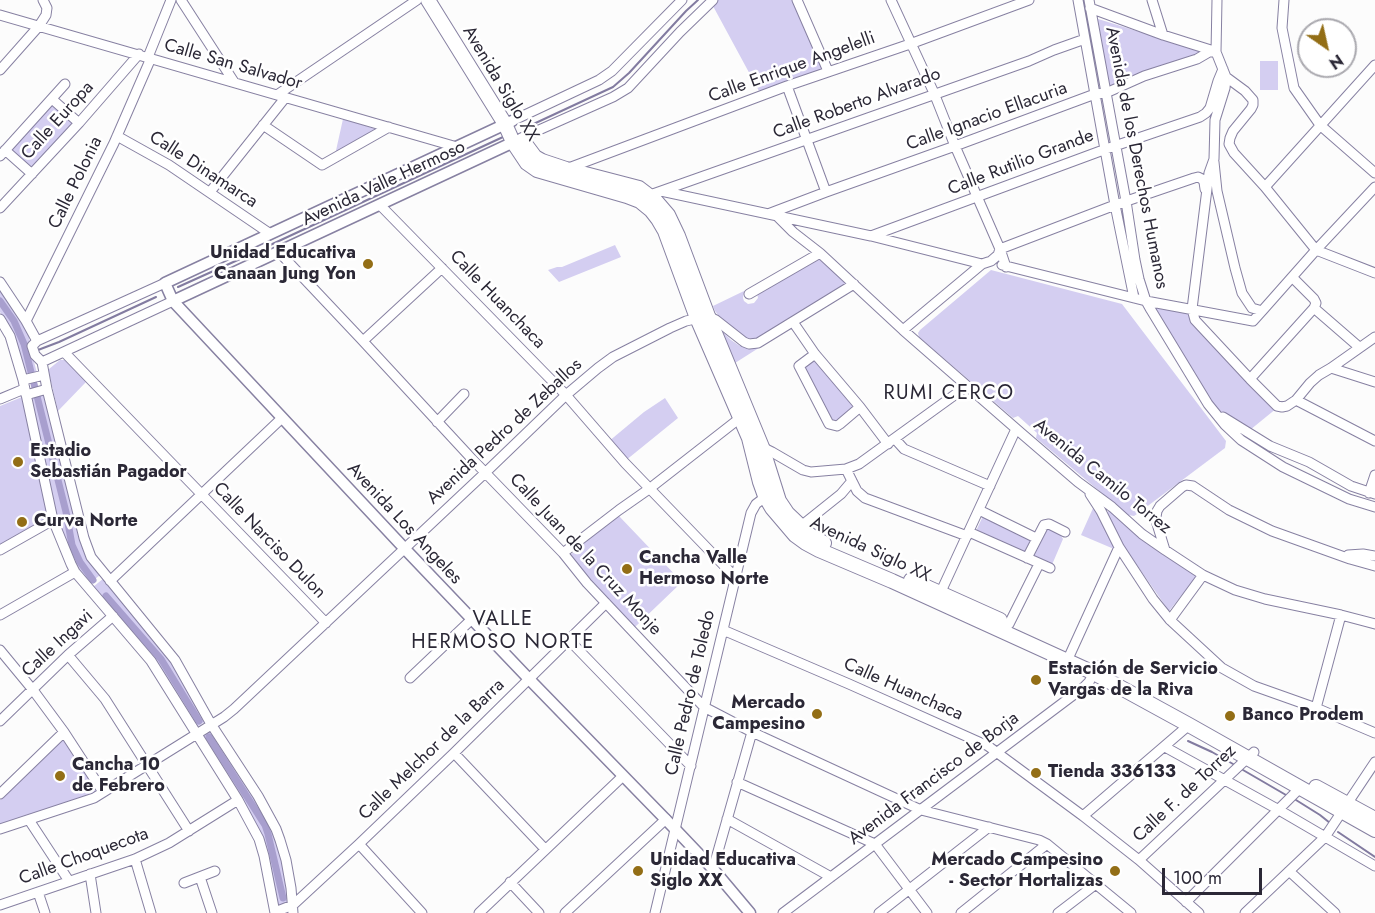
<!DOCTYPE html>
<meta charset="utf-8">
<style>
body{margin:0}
#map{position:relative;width:1375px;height:913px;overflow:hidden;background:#fcfcfc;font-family:Jost,sans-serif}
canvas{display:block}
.north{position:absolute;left:1297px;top:18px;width:60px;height:60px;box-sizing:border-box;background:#fff;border:2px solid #aaa9af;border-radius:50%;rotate:146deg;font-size:16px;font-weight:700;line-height:24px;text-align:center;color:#2b2836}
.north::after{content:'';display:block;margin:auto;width:21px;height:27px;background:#936e16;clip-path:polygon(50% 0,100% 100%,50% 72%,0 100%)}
.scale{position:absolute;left:1162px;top:868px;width:100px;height:27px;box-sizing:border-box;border:3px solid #2b2836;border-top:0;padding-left:8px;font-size:18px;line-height:21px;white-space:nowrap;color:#2b2836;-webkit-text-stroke:4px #fff;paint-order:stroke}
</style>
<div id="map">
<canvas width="1375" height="913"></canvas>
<div class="north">N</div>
<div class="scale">100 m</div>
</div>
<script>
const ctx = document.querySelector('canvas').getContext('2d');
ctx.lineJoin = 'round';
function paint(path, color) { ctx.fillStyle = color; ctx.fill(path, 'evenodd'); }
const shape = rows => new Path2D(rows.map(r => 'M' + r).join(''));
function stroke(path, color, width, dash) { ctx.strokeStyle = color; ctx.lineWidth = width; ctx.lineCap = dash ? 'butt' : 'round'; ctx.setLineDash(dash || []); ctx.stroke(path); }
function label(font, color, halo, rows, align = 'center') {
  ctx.font = font + ' Jost,sans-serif'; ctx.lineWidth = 5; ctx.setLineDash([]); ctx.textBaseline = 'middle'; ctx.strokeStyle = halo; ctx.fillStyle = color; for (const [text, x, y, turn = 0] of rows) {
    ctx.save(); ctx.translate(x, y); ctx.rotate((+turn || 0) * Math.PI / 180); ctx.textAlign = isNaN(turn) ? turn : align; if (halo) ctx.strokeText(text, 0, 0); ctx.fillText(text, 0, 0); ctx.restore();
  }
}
paint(shape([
 [718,0,795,0,823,67,819,70,759,91,713,6],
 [1095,18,1201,51,1205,54,1110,93],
 [1260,61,1278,61,1278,90,1260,90],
 [52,104,73,123,31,170,10,151],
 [343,119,379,130,335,155],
 [615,245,621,257,559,282,548,270,557,267,562,267],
 [816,259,820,260,845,282,845,285,758,339,744,338,722,320,715,311,713,306,744,291,743,298,744,301,748,304,754,303,758,298,757,293],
 [991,270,1122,304,1226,441,1225,448,1137,514,1134,516,1128,515,1036,438,1037,433,1018,416,1013,418,919,337,918,333,920,330],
 [0,290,19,317,29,336,30,347,37,373,25,376,11,330,0,312],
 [1150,304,1190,311,1277,408,1250,430,1217,409],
 [720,329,731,340,740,346,751,348,765,344,735,363],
 [816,358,857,408,836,423,830,421,804,367],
 [60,360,65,360,86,382,58,411,49,373,49,369],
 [44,393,84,553,91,564,100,575,89,584,78,571,56,516,30,397],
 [22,397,48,518,0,547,0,406],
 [665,398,678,418,625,461,608,442,644,412],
 [1094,506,1109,532,1114,549,1081,535],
 [1108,511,1110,511,1144,540,1197,576,1169,611,1125,548,1108,514],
 [619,516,682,582,635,627,569,556,601,529],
 [983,516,1028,537,1031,543,1027,551,1022,553,976,531],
 [1047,529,1051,529,1060,534,1063,539,1051,567,1033,556,1045,530],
 [104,578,173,663,206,721,197,727,93,587],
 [212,729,269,821,282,858,289,903,278,907,267,856,201,736],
 [63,739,65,740,97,789,96,792,93,794,0,826,0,800]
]), '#d4cef1');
stroke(shape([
 [527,127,613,87,629,73,686,11,698,0],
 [178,287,240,259,503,137],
 [38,350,59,342,156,297],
 [1188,741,1212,752,1233,764],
 [1243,770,1286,795],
 [1296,800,1320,815,1330,823],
 [1338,832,1375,857]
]), '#827ba0', 2);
stroke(shape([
 [0,301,14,321,24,344,66,512,72,545,80,562,93,580],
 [106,596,161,659,199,721],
 [209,737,265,825,268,834,283,898]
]), '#a89fce', 7);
const minor = shape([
 [181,0,234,82],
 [797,0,828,71],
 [891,0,934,93,955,146,1000,249,1006,267],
 [1078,0,1115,205,1134,298],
 [1089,0,1126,201,1135,260,1139,279,1146,301,1151,310,1208,404,1225,425,1241,440,1283,467,1349,499,1375,507],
 [1152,0,1163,35],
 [1217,0,1216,52,1226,77,1225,88,1215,120,1214,159,1209,173,1192,309,1195,320,1250,379,1277,406,1282,407,1287,406,1296,400,1310,383,1319,375,1331,368,1375,337],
 [1284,0,1282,28,1294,88,1320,125,1375,173],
 [1090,8,1163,35,1214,51],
 [0,15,457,147],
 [148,57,171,0],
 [0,70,39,26,46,15,47,8,43,0],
 [1226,77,1245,91,1253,100,1253,105,1251,109,1233,131,1230,138,1229,144,1234,153,1265,187,1316,250,1375,273],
 [787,86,826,192],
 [277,95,417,0],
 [52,99,79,123],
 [512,121,599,80,612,71,682,0],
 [263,125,322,165,389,127],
 [117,136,169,165,269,233],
 [521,138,613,97,628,88,680,32,713,0],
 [5,150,32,174],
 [0,156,65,84],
 [1214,162,1217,191,1235,268,1242,293,1252,308,1262,311,1316,250,1375,187],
 [566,169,787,86,910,44,1029,0],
 [1265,187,1375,65],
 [661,191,871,236,982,264],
 [210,192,285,98],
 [648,198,650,195,1029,61,1054,50,1085,39],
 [380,205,566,395,625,463,736,578],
 [0,208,79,123,139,54],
 [768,214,826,192,955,146,1095,94,1106,93,1144,76,1197,59,1209,52,1216,52],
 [778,217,793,232,820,253,903,330,1021,433,1078,482,1112,507,1142,534,1165,550,1203,575,1235,590,1265,599,1341,615,1375,624],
 [871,236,1106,149,1200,117,1206,113,1210,108,1218,81,1223,69],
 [278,251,361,339,472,459,563,553,587,583,704,707,752,732,921,810,1039,840,1047,844,1131,913],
 [1002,265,1146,301,1253,321,1262,311],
 [0,282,26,321,37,341],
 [749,294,820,253],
 [1314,308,1359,347],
 [0,319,10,336,23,380,53,520,71,564,75,572,151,661,238,800,259,839,264,856,275,913],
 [26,321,114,143,151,58],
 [793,322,815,354,860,407,888,444],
 [903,330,982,264,991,261,998,255,1000,249,1115,205,1194,178,1198,177,1202,179,1204,182,1205,189],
 [37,341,32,346,35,355,42,362,47,389,84,538,91,557,175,660,211,724,258,796,276,829,280,840,286,860,291,888,293,913],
 [37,341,165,283],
 [363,341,442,268],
 [64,352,326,623],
 [815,354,799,366,829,424,837,426,840,424,860,407],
 [42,362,173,301],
 [1331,368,1375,382],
 [1250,379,1314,308,1316,303,1314,299,1292,277],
 [23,380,44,375],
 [26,395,47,389],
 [0,399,24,389],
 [1296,400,1375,441],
 [1223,417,1270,446,1309,462,1351,486,1375,494],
 [437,422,464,394],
 [895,439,904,449,990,486],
 [760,448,762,447,772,452,803,470,811,472,846,469,859,464,967,386],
 [846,469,857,491,865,498,967,536],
 [1369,493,1375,475],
 [1090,494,1101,511,1119,547,1153,599,1170,620,1222,668,1254,686,1316,708,1375,733],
 [979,510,1036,538],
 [801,526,841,494,852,481],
 [969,532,1050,568],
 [0,550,53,520],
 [1165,550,1157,524,1156,517,1157,511,1160,506,1182,487,1186,485,1193,486,1229,510,1272,531,1350,559,1375,566],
 [563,553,619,510,649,489,740,418],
 [1348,555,1363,554,1375,556],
 [1027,558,1044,525,1049,524,1065,532],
 [110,581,282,418],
 [938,598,1016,429],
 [0,615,75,572],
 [1170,620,1203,575],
 [1009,624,1039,564],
 [723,630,849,684,988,746,1083,816,1139,860,1199,913],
 [569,640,691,766],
 [0,650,33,690,64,732,103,792],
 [68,655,105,699,189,831],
 [1067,661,1119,547],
 [410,678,472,619],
 [1316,708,1341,615],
 [0,721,68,655,113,616],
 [1165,747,1279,810,1375,866],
 [454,753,545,849],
 [737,782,875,844,927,913],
 [0,794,64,732],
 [1083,816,1189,725],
 [727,819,831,877],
 [29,820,69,881],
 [0,829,94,798,224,717,234,709,486,472,566,395,598,368,613,357,670,328,686,321,708,316,716,320,744,342,749,344,758,343,854,284],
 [359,844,422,913],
 [135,859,151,913],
 [1139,860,1254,752],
 [713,869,752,732],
 [1289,871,1335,913],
 [90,874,96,913],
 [200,877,212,913],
 [510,882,539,913],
 [184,883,215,871],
 [38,892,45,913],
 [1186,902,1300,788],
 [0,905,135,859,169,843,238,800],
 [275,912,293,905,359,844,454,753,606,603],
 [479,913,623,776],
 [565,913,666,819],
 [655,913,751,513,756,504,768,495],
 [783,913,1084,687,1089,682,1097,666],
 [879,913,989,827],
 [961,913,1047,844],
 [1058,913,1096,884],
 [1245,913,1325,837,1375,762]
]);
const major = shape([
 [512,121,165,283,173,301,405,549,529,679,675,829,713,869,750,913],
 [173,301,518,140]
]);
const highway = shape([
 [428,0,505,124,513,142,527,163,537,170,627,196,640,201,651,210,658,219,665,231,697,318,749,438,760,482,765,496,772,508,795,535,806,543,819,550,892,581,1094,673,1189,725,1375,830],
 [523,141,535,157,542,161,566,169,639,188,656,201,668,215,678,236,708,316,762,447,779,501,787,513,810,535,824,543],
 [911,580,1000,620],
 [1316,787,1375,819]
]);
stroke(minor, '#8781a2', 11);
stroke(major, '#8781a2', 13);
stroke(highway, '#8781a2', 16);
stroke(minor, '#fff', 9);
stroke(major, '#fff', 10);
stroke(highway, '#fff', 14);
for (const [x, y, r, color] of [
 [368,264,6,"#936e16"],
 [18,462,6,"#936e16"],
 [22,522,6,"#936e16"],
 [627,569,6,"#936e16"],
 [1036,680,6,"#936e16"],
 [817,714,6,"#936e16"],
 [1230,716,6,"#936e16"],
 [1036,773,6,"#936e16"],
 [60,776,6,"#936e16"],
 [638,871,6,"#936e16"],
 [1115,871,6,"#936e16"]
]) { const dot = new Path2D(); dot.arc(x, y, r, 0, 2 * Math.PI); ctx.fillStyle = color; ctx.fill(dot); stroke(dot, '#fff', 2); }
label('18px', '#2b2836', '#fff', [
 ["Calle San Salvador",233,65,16],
 ["Calle Enrique Angelelli",792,68,-20],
 ["Avenida Siglo XX",500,84,59],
 ["Calle Roberto Alvarado",857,104,-20],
 ["Calle Ignacio Ellacuria",987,117,-20],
 ["Calle Europa",58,121,-48],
 ["Avenida de los Derechos Humanos",1136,158,79],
 ["Calle Rutilio Grande",1021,163,-21],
 ["Calle Dinamarca",203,170,33],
 ["Calle Polonia",76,183,-64],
 ["Avenida Valle Hermoso",384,184,-25],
 ["Calle Huanchaca",497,300,46],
 ["Avenida Pedro de Zeballos",505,432,-43],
 ["Avenida Camilo Torrez",1102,477,39],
 ["Avenida Los Angeles",404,524,47],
 ["Calle Narciso Dulon",269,541,46],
 ["Avenida Siglo XX",870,550,25],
 ["Calle Juan de la Cruz Monje",585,555,47],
 ["Calle Ingavi",58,644,-43],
 ["Calle Huanchaca",903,690,24],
 ["Calle Pedro de Toledo",691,693,-77],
 ["Calle Melchor de la Barra",432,750,-44],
 ["Avenida Francisco de Borja",934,779,-37],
 ["Calle F. de Torrez",1185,794,-43],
 ["Calle Choquecota",84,857,-20]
]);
label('bold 18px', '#2b2836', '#fff', [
 ["Unidad Educativa",356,254,"right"],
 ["Canaan Jung Yon",356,275,"right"],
 ["Estadio",30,452],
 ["Sebastián Pagador",30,473],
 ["Curva Norte",34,522],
 ["Cancha Valle",639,559],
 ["Hermoso Norte",639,580],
 ["Estación de Servicio",1048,670],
 ["Vargas de la Riva",1048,691],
 ["Mercado",805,704,"right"],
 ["Campesino",805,725,"right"],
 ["Banco Prodem",1242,716],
 ["Cancha 10",72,766],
 ["de Febrero",72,787],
 ["Tienda 336133",1048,773],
 ["Unidad Educativa",650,861],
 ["Siglo XX",650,882],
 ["Mercado Campesino",1103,861,"right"],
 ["- Sector Hortalizas",1103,882,"right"]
], 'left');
ctx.letterSpacing = '1.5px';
label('20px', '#2b2836', '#fff', [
 ["RUMI CERCO",949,394],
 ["VALLE",503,620],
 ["HERMOSO NORTE",503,643]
]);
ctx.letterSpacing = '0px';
</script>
